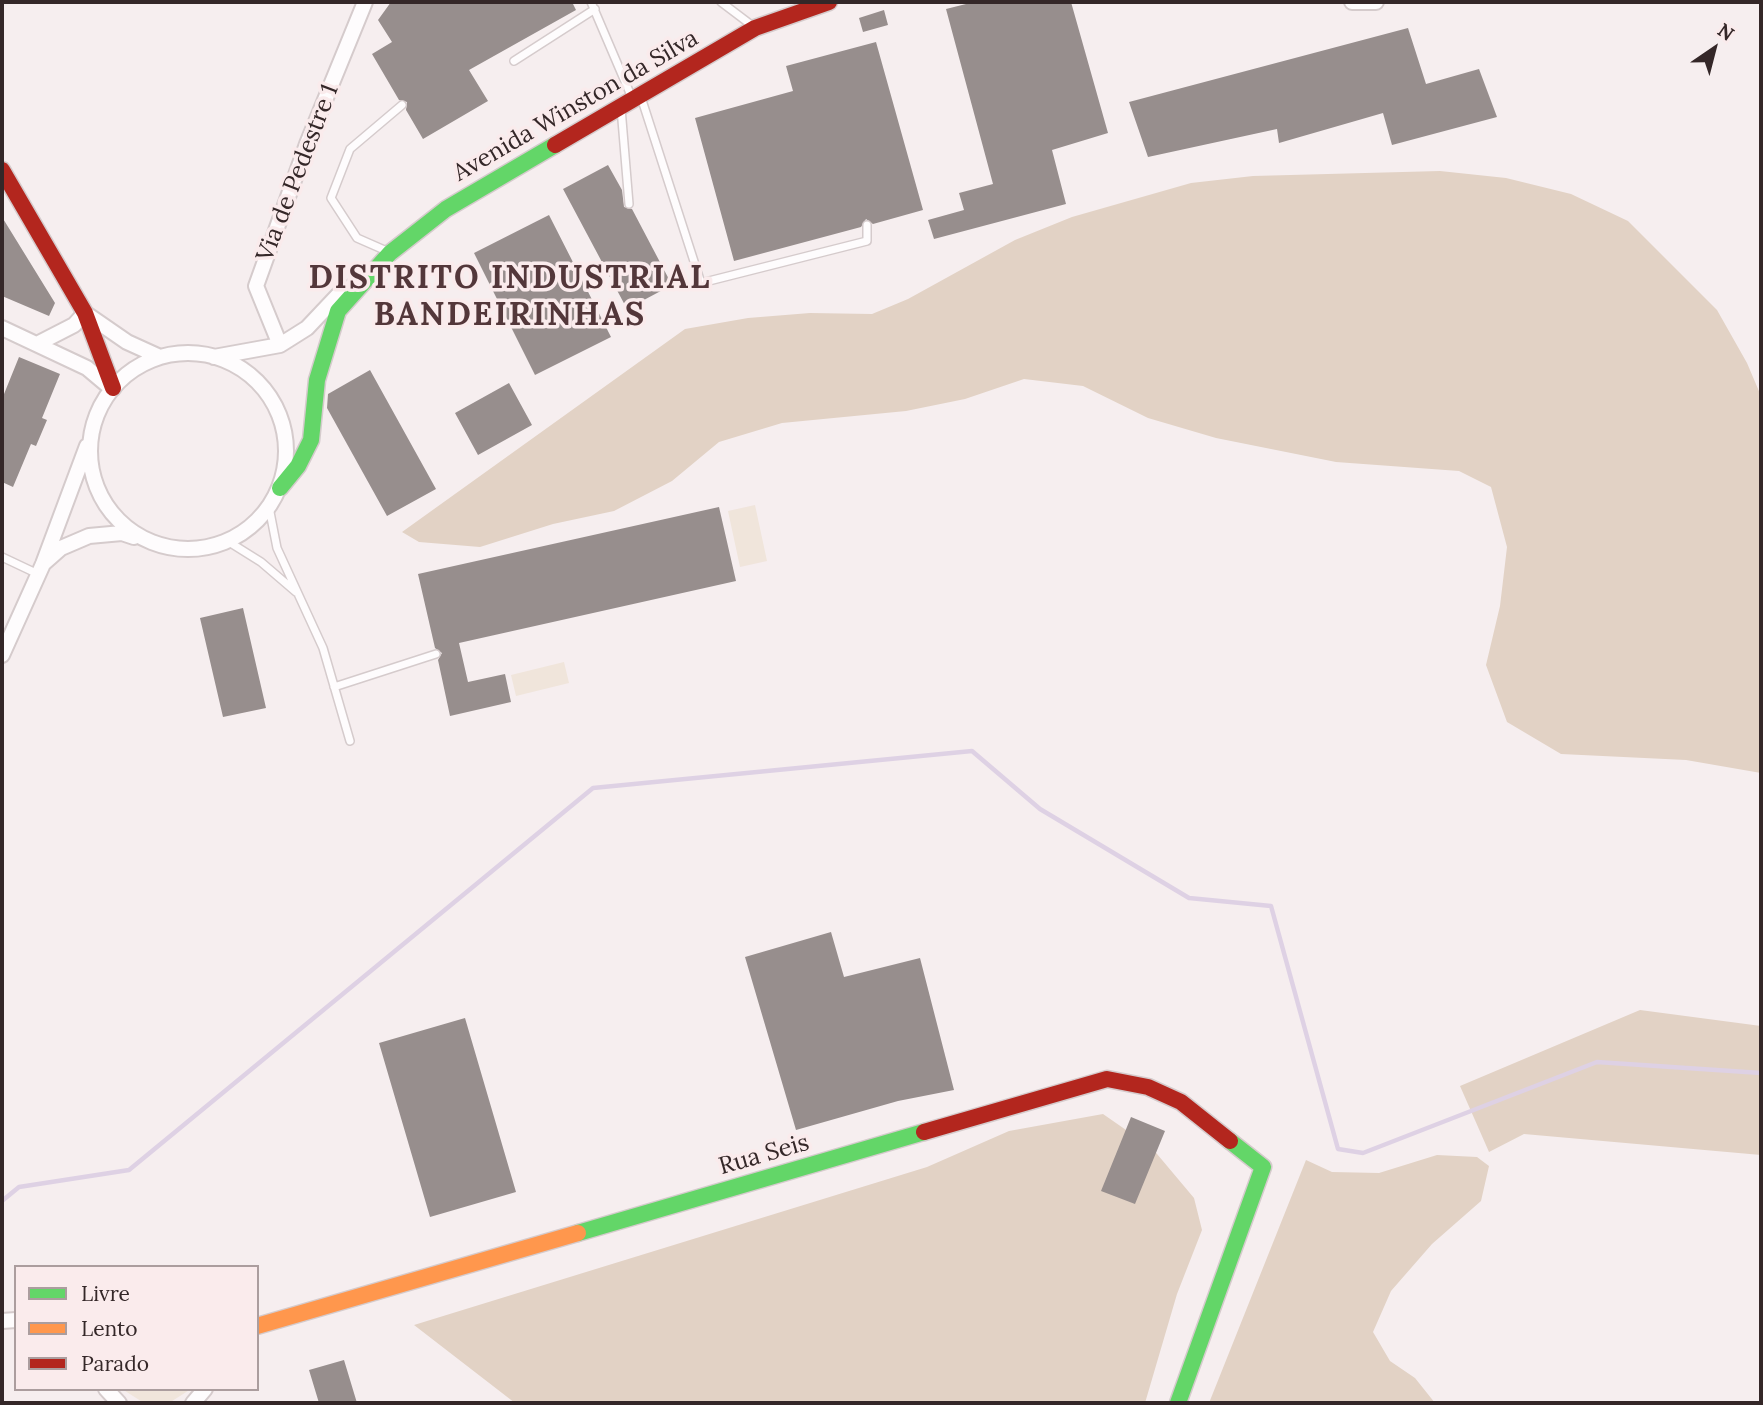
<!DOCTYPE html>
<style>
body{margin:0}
#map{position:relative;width:1763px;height:1405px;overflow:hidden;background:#f6eeef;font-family:Lora,serif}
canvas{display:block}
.frame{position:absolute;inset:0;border:4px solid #342728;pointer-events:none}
.legend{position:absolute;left:14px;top:1265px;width:245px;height:126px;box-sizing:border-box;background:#faebec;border:2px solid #ab9d9e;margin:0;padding:9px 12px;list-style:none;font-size:21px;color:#342728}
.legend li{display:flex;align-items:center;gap:14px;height:35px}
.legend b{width:35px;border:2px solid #ab9d9e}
.north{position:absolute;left:1679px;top:14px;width:70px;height:70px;-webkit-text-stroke:5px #faebec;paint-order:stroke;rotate:35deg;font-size:19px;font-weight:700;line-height:28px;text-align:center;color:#342728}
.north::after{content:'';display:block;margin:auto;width:24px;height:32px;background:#342728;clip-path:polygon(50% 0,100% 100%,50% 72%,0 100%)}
</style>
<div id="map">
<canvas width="1763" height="1405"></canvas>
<div class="frame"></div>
<ul class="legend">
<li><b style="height:9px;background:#63d668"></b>Livre</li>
<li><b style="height:9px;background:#ff974d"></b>Lento</li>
<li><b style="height:9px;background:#b3261e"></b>Parado</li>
</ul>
<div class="north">N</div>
</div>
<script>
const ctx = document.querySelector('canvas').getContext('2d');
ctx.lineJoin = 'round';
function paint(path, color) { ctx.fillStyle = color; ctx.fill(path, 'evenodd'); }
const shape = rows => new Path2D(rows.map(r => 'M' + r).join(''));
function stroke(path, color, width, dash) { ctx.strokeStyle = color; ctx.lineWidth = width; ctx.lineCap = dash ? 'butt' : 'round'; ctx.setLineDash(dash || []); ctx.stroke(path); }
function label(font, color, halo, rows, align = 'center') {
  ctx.font = font + ' Lora,serif'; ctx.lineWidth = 7; ctx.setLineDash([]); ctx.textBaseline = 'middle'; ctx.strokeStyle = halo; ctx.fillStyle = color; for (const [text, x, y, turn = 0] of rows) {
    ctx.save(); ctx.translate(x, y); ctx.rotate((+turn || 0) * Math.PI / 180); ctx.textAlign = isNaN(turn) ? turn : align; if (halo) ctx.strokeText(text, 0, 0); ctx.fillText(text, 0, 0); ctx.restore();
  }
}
paint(shape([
 [755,505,767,561,740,567,728,511],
 [564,662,569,683,516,696,511,675],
 [122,1389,191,1389,169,1403,144,1403]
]), '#f0e5db');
paint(shape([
 [1440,171,1506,178,1571,194,1628,221,1717,310,1747,363,1761,396,1761,773,1686,760,1561,754,1507,722,1486,665,1500,606,1507,547,1491,487,1459,471,1336,462,1216,438,1148,418,1083,386,1024,379,965,399,906,411,782,423,719,442,672,481,614,511,553,524,480,547,419,542,402,532,685,329,748,318,810,313,872,314,908,299,1015,240,1072,217,1191,183,1253,176],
 [1640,1010,1761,1026,1761,1155,1524,1134,1489,1152,1460,1086],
 [1103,1114,1152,1148,1194,1198,1202,1230,1177,1294,1145,1403,515,1403,414,1325,927,1167,1009,1131],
 [1437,1155,1477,1157,1489,1166,1481,1201,1432,1244,1391,1291,1373,1332,1390,1361,1415,1378,1435,1403,1209,1403,1306,1160,1332,1172,1379,1173]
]), '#e2d2c5');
stroke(shape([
 [2,1201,19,1187,129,1170,593,788,972,751,1040,809,1189,898,1271,906,1338,1149,1363,1153,1597,1062,1761,1073]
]), '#ded1e4', 4.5);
paint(shape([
 [391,2,572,2,576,10,469,70,488,101,423,139,406,110,407,102,399,100,372,54,392,42,378,20],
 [974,2,1071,2,1108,133,1052,150,1066,204,934,239,928,220,964,210,959,193,993,184,946,9],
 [884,10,888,25,863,32,859,18],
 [1408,28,1426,84,1479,69,1497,117,1392,145,1383,113,1279,143,1277,129,1148,157,1129,102],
 [876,42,923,210,873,224,866,219,861,227,734,261,695,118,793,91,786,66],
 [608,165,622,190,624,207,632,209,672,285,627,309,563,189],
 [549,215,611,337,535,375,474,253],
 [2,217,55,303,49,316,2,296],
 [19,357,60,374,42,418,47,420,36,446,31,444,13,487,2,482,2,399],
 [370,370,436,489,387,516,327,408,328,394],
 [509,383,532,425,478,455,455,413],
 [719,507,736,581,459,643,468,682,505,674,511,702,450,716,438,660,442,653,435,648,418,574],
 [243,608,266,708,223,717,200,618],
 [831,932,844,977,920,958,954,1090,898,1101,796,1130,745,957],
 [465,1018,516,1192,430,1217,379,1043],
 [1131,1117,1165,1131,1135,1204,1101,1191],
 [344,1360,357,1403,319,1403,309,1370]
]), '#978e8d');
const lane = shape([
 [591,2,632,98],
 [721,2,754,27],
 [514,61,595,9],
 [641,97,701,283,867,241,867,225],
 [621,108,629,204],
 [389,252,357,238,331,198,350,149,402,105],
 [269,507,277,548,323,648,350,741],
 [229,542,261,562,296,592],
 [2,557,38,574],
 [334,687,436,654]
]);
const street = shape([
 [1352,2,1376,2],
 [2,328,87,368,112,389],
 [37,344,74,325,85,313,127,342,160,357],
 [280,345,256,286,307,144,365,2],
 '90 451a98 98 0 1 1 196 0a98 98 0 1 1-196 0Z',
 [214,357,280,345,307,328,341,292,361,282],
 [44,563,61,548,89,536,122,533,134,537],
 [2,655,43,564,87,446],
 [2,1321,16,1320],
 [106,1389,119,1403],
 [193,1403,205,1389]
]);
const fast = shape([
 [280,488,298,466,311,440,317,380,338,311,390,253,446,209,555,145],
 [578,1233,924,1132],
 [1178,1403,1263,1167,1230,1141]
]);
const slow = shape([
 [257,1326,578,1233]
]);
const jam = shape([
 [555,145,755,28,829,2],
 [2,170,85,313,113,388],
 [924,1132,1107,1079,1148,1087,1181,1102,1230,1141]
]);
stroke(lane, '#d5cbcc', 10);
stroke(street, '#d5cbcc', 18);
stroke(fast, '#d5cbcc', 19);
stroke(slow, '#d5cbcc', 19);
stroke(jam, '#d5cbcc', 19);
stroke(lane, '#fefcfd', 7);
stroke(street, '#fefcfd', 14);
stroke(fast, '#63d668', 16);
stroke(slow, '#ff974d', 16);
stroke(jam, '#b3261e', 16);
label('24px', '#342728', '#faebec', [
 ["Avenida Winston da Silva",576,106,-30],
 ["Via de Pedestre 1",298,173,-69],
 ["Rua Seis",764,1155,-16]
]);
ctx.letterSpacing = '2px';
label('bold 32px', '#53373a', '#faebec', [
 ["DISTRITO INDUSTRIAL",510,279],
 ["BANDEIRINHAS",510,316]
]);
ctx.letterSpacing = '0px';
</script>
